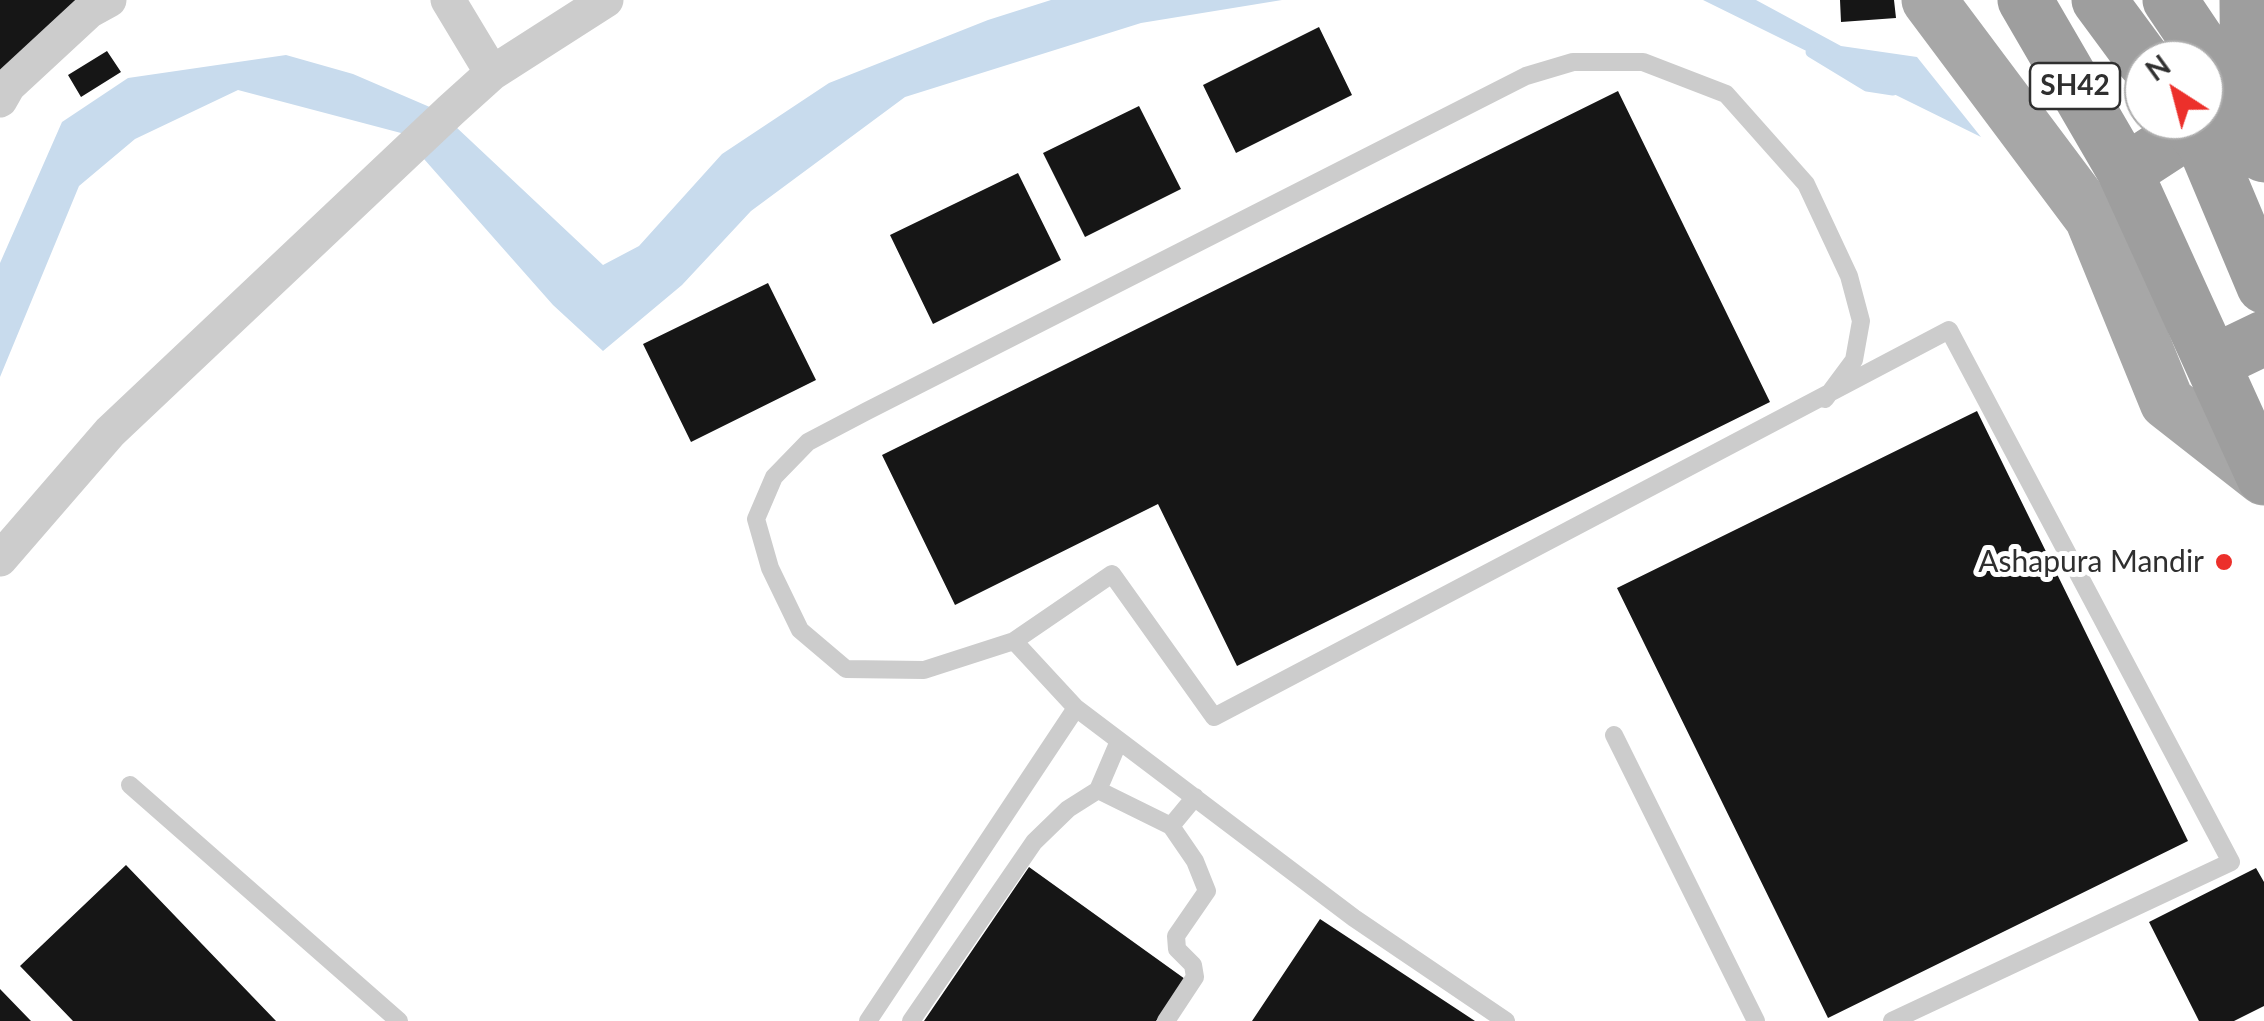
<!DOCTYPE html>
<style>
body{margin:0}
#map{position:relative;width:2264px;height:1021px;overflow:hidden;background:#fff;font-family:Lato,sans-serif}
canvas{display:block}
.north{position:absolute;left:2124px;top:40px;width:100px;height:100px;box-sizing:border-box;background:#fff;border:2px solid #acacac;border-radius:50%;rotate:324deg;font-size:28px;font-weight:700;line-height:40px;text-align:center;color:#2f2f2f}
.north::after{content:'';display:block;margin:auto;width:35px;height:45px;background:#ec302b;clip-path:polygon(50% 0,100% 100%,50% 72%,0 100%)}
</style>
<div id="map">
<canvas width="2264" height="1021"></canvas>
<div class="north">N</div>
</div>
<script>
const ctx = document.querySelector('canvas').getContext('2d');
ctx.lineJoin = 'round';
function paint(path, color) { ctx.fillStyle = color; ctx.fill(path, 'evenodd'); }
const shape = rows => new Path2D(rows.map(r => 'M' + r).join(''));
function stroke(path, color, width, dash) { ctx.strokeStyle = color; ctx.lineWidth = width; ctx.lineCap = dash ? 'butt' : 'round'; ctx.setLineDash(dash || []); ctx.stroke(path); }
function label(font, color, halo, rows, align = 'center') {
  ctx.font = font + ' Lato,sans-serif'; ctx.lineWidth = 10; ctx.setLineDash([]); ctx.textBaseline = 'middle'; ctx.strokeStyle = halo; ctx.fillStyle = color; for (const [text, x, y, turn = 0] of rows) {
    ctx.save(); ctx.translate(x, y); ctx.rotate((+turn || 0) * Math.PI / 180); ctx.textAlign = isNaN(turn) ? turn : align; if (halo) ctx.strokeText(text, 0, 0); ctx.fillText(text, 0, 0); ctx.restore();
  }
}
paint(shape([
 [1051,0,1282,0,1141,23,905,97,751,211,682,285,603,351,553,305,401,133,238,90,135,139,79,186,0,377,0,263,62,122,128,78,286,55,353,74,439,111,603,265,639,246,722,154,829,83,988,20],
 [1703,0,1756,0,1841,46,1917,57,1981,137]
]), '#c8dbed');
stroke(shape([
 [1811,52,1867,86,1893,90]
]), '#c8dbed', 11);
paint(shape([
 [0,0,95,0,0,87],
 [1840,0,1894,0,1896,18,1841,22],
 [1319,27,1352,95,1236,153,1203,85],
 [107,51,121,72,81,97,68,75],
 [1618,91,1770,402,1237,666,1158,504,955,605,882,455],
 [1139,106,1181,189,1085,237,1043,153],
 [1018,173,1061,260,933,324,890,235],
 [768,283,816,380,691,442,643,344],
 [1977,411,2188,841,1828,1018,1617,588],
 [126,865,276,1021,73,1021,20,966],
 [1029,867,1185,979,1156,1021,924,1021],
 [2256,868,2264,882,2264,1006,2234,1021,2199,1021,2149,922],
 [1320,919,1475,1021,1252,1021],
 [0,989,31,1021,0,1021]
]), '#161616');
stroke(shape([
 [1014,641,1112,574,1214,717,1949,330,2231,862,1892,1021],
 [1614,735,1756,1021],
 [130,785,399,1021],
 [1098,790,1119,741],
 [868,1021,1076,708],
 [911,1021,1034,842,1068,809,1098,790,1171,826,1195,797],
 [1166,1021,1195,977,1193,965,1177,949,1176,936,1207,891,1195,861,1171,826],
 [1506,1021,1354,918,1076,708,1014,641,924,670,846,669,800,630,770,568,756,519,774,477,808,442,867,411,1526,76,1573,62,1643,62,1726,94,1806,184,1849,276,1861,321,1854,360,1825,399]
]), '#ccc', 18);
stroke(shape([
 [448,0,492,73],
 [0,100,8,86,89,11,109,0],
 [0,559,110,432,451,110,492,73,606,0]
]), '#ccc', 35);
stroke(shape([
 [1929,0,2092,218,2167,402,2264,478]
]), '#a7a7a7', 55);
stroke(shape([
 [2025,0,2125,172,2264,477],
 [2099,0,2144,61],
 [2125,172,2231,103],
 [2212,363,2264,338]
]), '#9e9e9e', 55);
stroke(shape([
 [2170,0,2248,116,2264,155],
 [2247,0,2248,116],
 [2187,120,2203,141,2264,286]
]), '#9e9e9e', 55);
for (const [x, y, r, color] of [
 [2224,562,10,"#ec302b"]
]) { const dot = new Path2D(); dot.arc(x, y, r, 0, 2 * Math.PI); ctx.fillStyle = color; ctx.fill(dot); stroke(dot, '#fff', 4); }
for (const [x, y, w] of [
 [2075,86,90]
]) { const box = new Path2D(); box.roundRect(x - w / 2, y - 23, w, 46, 8); ctx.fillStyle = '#fff'; ctx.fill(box); stroke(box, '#2f2f2f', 2.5); }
label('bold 28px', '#2f2f2f', null, [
 ["SH42",2075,86]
]);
label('30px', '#2f2f2f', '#fff', [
 ["Ashapura Mandir",2204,562]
], 'right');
</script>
